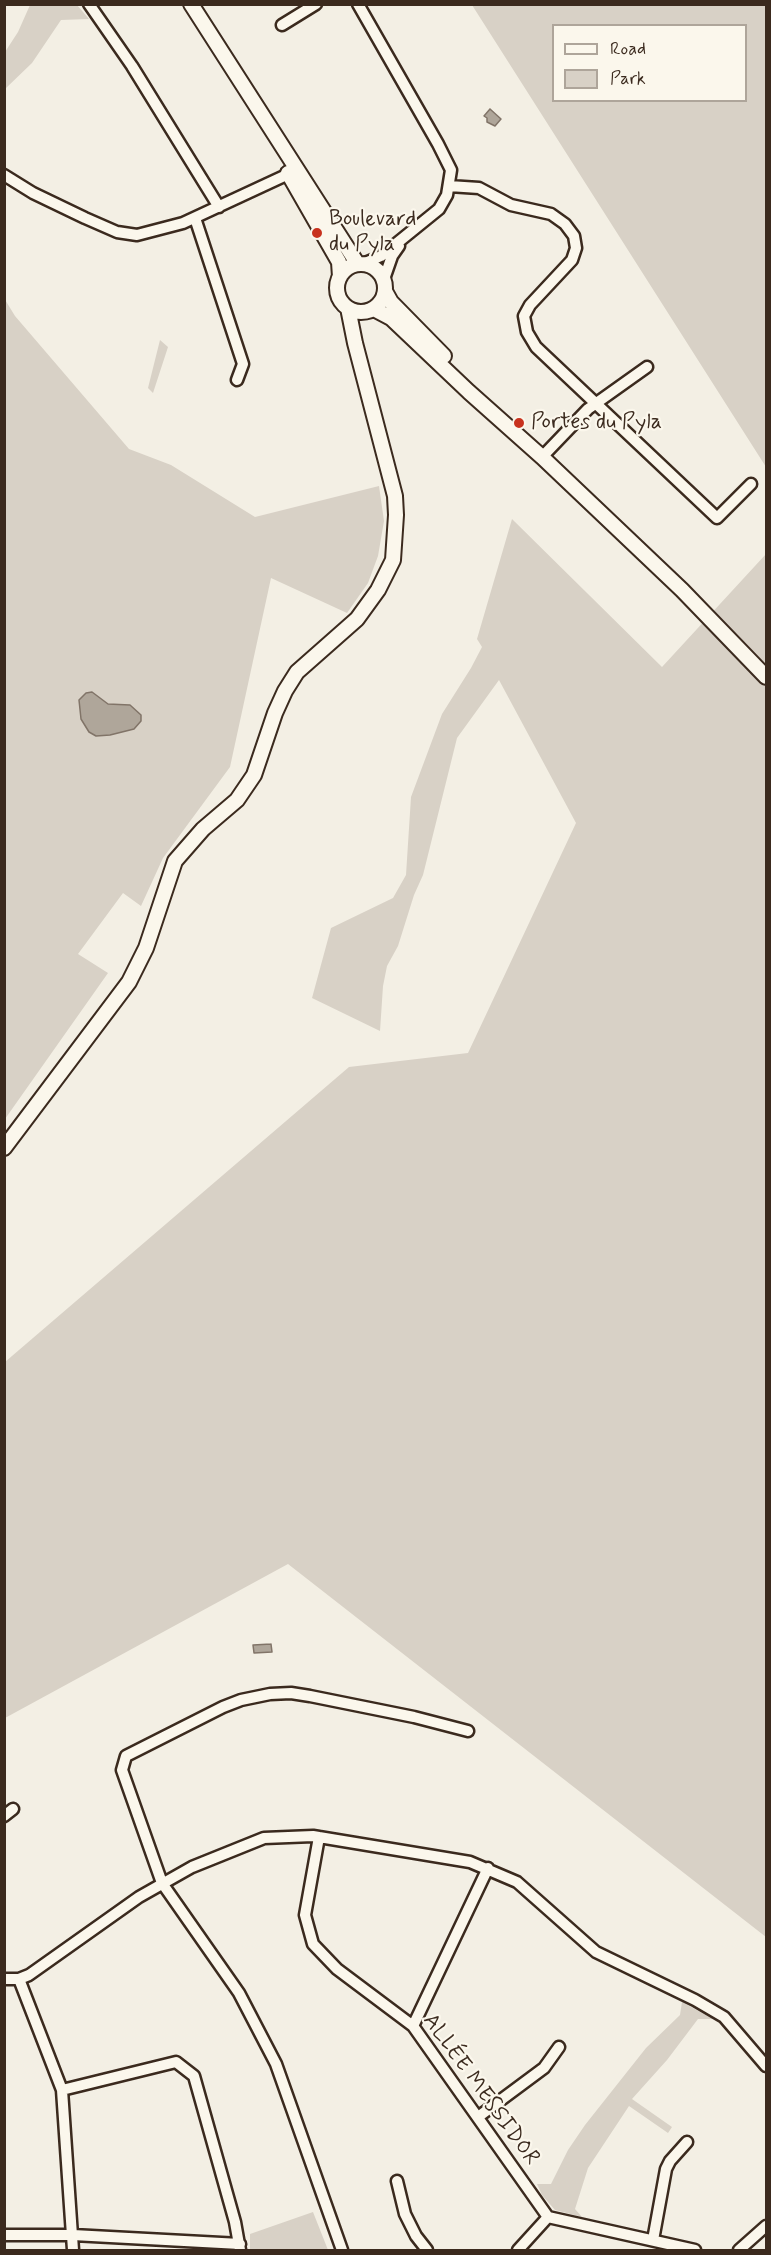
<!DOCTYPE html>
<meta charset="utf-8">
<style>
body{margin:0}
#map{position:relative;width:771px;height:2255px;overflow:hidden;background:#f3efe4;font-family:Mynerve,sans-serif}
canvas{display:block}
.frame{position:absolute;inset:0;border:6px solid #3b2a1e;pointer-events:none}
.legend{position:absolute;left:552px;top:24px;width:195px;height:78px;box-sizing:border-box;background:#fbf7ec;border:2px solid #aea59a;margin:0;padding:8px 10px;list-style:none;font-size:18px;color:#3b2a1e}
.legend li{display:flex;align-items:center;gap:12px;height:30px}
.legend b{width:30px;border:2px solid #aea59a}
</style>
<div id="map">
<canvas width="771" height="2255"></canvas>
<div class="frame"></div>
<ul class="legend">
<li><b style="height:8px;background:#fbf7ec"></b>Road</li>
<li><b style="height:16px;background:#d8d1c6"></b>Park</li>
</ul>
</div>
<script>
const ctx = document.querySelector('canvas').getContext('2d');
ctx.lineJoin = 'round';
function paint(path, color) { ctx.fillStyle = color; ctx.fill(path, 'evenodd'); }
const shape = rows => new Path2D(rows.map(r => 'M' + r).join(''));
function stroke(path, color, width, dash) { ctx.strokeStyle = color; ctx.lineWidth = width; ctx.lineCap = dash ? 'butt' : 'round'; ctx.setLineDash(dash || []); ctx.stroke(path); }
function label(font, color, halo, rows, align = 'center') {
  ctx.font = font + ' Mynerve,sans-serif'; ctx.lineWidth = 4.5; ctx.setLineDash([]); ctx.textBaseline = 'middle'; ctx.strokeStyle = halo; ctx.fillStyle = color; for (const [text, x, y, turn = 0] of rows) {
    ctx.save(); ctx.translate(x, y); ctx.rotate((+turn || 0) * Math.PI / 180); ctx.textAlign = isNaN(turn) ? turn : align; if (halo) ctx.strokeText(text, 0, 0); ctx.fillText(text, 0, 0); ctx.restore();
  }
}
paint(shape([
 [30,5,77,5,89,19,61,20,32,63,5,89,5,52,18,32],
 [472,5,766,5,766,467],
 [554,26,746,26,746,100,554,100],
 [4,298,15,316,129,449,171,465,255,517,379,486,384,521,378,556,368,583,347,613,271,578,230,767,163,858,141,906,123,893,78,954,108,973,5,1119],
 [160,340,168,347,153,393,148,388],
 [512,519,662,667,766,554,766,1937,288,1564,5,1718,5,1362,349,1067,468,1053,576,823,499,680,457,738,423,875,414,895,398,946,387,966,383,986,380,1031,312,998,331,928,393,898,406,875,411,797,442,714,471,668,482,647,477,639],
 [682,2002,713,2019,698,2019,667,2060,632,2099,672,2127,668,2133,629,2106,588,2168,575,2209,582,2217,555,2210,542,2195,537,2184,551,2184,568,2150,585,2125,646,2048,680,2015],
 [313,2212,328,2250,250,2250,250,2234]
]), '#d8d1c6');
const water = shape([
 [490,109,501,119,495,126,487,122,487,118,484,116,490,109],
 [92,692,108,704,130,705,141,715,141,721,134,729,110,735,96,736,89,732,81,719,79,700,86,693,92,692],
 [271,1644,272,1652,254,1653,253,1645,271,1644]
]);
paint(water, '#afa69a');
stroke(water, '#817468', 1.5);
const minor = shape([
 [89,4,132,66,219,207],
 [358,4,438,144,451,170,447,195,439,209,381,256,365,263],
 [282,25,316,4],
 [4,175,33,193,85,218,117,232,137,235,183,223,295,171],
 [449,186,479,188,511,205,551,214,565,224,574,236,576,248,572,260,530,305,524,316,527,332,536,347,717,518,751,484],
 [195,218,243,364,237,380],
 [384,279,392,256,399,246],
 [542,457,588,409,647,367],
 [4,1816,13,1809],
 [319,1837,305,1915,313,1944,337,1969,413,2026,548,2217,695,2250],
 [4,1979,19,1979,29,1975,139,1897,192,1867,264,1838,313,1836,470,1862,517,1882,596,1952,695,2000,724,2017,766,2066],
 [19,1979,62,2090,73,2250],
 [413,2026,488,1868],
 [62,2090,176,2062,194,2076,235,2222,240,2250],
 [478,2117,544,2068,559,2047],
 [397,2181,405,2214,416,2236,427,2250],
 [4,2235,73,2235,240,2244],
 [653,2240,666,2169,670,2161,687,2142],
 [342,2250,276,2064,239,1993,162,1883,122,1770,126,1756,223,1707,241,1700,270,1694,291,1693,310,1696,414,1717,468,1731],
 [518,2250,548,2217],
 [739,2250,766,2226]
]);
const major = shape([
 [191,4,357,263],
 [288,173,339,262,340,277],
 '337 288a24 24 0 1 1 48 0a24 24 0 1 1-48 0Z',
 [386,293,391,302,444,356],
 [374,309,391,318,469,392,542,457,682,590,766,677],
 [4,1148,129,982,146,948,175,861,203,829,237,800,254,775,275,713,285,691,297,672,357,619,378,590,393,560,396,515,395,496,355,343,348,308]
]);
stroke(minor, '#3b2a1e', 15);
stroke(major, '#3b2a1e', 18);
stroke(minor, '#fbf7ec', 10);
stroke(major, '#fbf7ec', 14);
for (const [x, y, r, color] of [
 [317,233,6,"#c8321e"],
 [519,423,6,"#c8321e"]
]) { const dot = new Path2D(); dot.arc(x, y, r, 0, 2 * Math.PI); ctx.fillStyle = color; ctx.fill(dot); stroke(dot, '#fbf7ec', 2); }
label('22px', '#3b2a1e', '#fbf7ec', [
 ["Boulevard",329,220],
 ["du Pyla",329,245],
 ["Portes du Pyla",531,423]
], 'left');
label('22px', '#3b2a1e', '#fbf7ec', [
 ["ALLÉE MESSIDOR",480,2090,54]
]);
</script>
